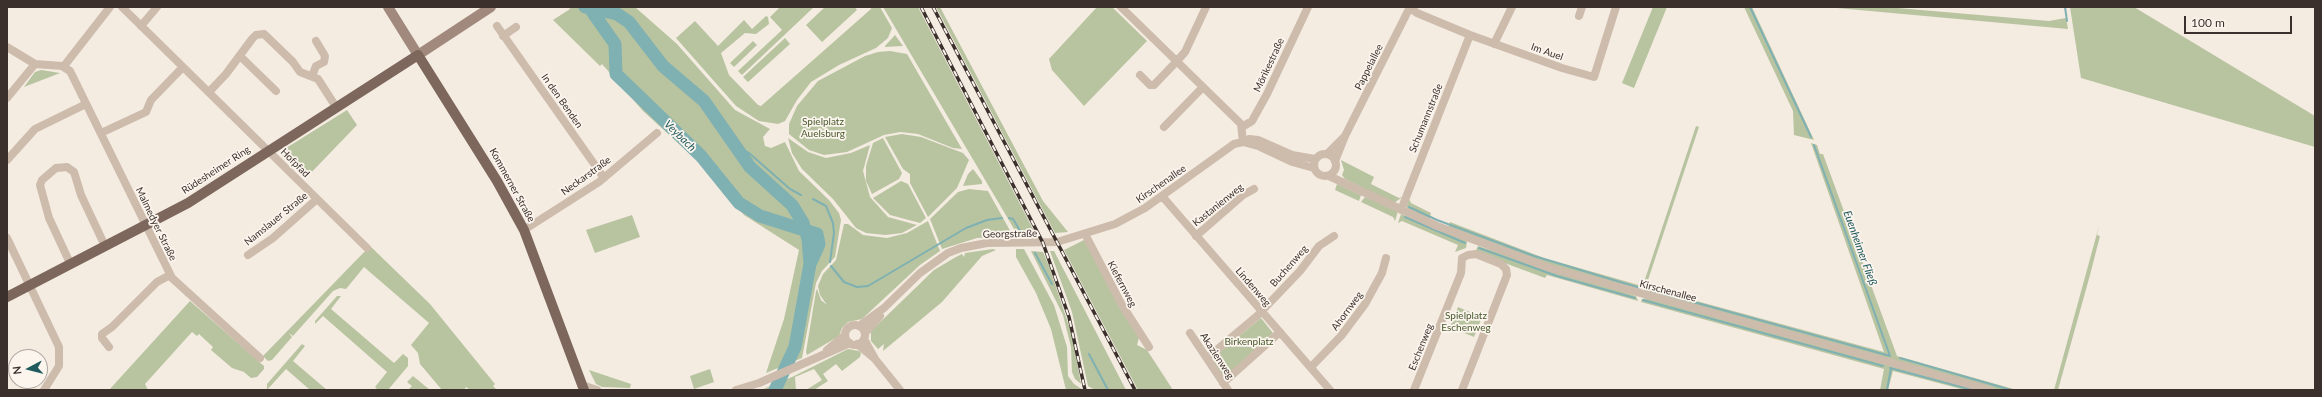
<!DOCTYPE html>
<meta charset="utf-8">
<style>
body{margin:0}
#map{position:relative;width:2322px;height:397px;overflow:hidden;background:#f4ebe1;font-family:Lato,sans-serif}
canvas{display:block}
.frame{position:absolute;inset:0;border:8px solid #3b302b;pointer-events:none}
.north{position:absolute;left:8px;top:349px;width:40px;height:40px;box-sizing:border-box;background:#fbf5ee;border:1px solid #aea6a0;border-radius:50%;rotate:263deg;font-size:11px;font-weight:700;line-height:16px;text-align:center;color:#3b302b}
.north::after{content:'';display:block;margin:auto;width:14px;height:18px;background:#1f5a5e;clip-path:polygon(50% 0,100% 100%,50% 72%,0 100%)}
.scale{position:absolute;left:2184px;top:16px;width:108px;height:18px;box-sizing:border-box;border:2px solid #3b302b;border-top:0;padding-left:5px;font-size:12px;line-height:14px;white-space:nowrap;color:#3b302b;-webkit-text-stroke:3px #fbf5ee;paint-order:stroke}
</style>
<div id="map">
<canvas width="2322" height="397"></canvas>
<div class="frame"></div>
<div class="north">N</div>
<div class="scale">100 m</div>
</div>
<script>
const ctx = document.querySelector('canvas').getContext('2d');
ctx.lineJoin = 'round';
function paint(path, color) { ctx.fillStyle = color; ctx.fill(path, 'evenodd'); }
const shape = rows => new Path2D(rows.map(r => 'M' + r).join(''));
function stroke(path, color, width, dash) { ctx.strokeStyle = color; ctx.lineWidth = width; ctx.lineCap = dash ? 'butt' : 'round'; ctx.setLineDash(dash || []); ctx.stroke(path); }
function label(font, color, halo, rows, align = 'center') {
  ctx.font = font + ' Lato,sans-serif'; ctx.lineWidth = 3.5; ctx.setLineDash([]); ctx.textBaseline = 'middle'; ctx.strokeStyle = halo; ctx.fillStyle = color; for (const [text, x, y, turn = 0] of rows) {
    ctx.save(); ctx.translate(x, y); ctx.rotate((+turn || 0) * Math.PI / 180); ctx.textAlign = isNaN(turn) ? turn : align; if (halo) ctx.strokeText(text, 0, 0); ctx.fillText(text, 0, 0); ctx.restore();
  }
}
paint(shape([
 [569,7,635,7,677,44,735,110,770,129,763,137,765,146,771,148,785,142,799,171,829,200,839,213,841,220,835,257,822,271,816,283,802,358,766,373,784,319,799,250,744,215,699,162,643,111,602,64,600,66,553,20,570,9],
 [780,7,814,7,742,75,738,71,782,30,770,17],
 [825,7,855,7,857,10,822,42,806,25],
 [871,7,880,7,892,28,888,38,876,48,839,65,811,82,797,100,785,121,778,124,759,121,736,106,676,38,695,21,718,46,744,20,752,29,766,16,768,17,769,24,756,34,745,33,721,53,729,75,758,105,761,106,871,9],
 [883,7,918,7,1036,235,1023,237,1017,234],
 [936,7,940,7,1043,201,1068,232,1055,233],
 [1097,7,1112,7,1147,41,1084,106,1052,70,1049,59],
 [1653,7,1667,7,1634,88,1622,83],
 [1744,7,1752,7,1814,140,1794,135,1793,111],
 [1826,7,1886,7,2049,21,2066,18,2068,29],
 [2070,7,2134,7,2315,116,2315,147,2081,78],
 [895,35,903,46,885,47,885,46],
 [785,38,790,44,748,82,743,77],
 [753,41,757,45,734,67,730,63],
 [890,51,907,54,962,149,953,148,918,134,900,132,884,135,847,152,824,155,809,150,789,134,789,124,797,106,818,81,865,56,878,52],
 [41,70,60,73,24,87,35,72],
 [347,110,357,125,306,178,282,157,283,150],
 [1696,126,1699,127,1646,286,1643,285],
 [902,134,921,137,963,153,969,160,957,188,928,217,910,183,910,174,903,169,885,137],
 [788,138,808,152,826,158,851,153,870,145,863,171,870,197,888,217,917,225,902,233,885,235,866,233,856,228,833,199,802,169,792,153],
 [883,138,902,173,899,179,872,194,866,181,866,166,873,143],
 [1811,143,1817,145,1820,154,1823,154,1897,356,2017,390,1999,390,1644,292,1645,287,1884,352],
 [1341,160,1374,177,1371,184,1399,198,1402,197,1401,198,1394,203,1345,179,1342,175,1344,170],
 [973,169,982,181,982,184,963,186,968,174],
 [901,181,908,184,926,218,920,223,890,215,873,198],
 [1337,184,1361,195,1359,201,1335,190],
 [969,189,988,191,1013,236,977,238,942,249,930,219,958,192],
 [1365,197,1398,211,1395,221,1393,217,1361,202],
 [1409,199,1411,203,1431,213,1429,220,1406,209],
 [1401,214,1467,241,1466,248,1455,252,1458,245,1402,221,1398,223],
 [632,215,640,237,595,253,586,230],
 [928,221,940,251,920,265,862,319,848,322,842,328,839,336,807,355,806,352,816,291,817,289,821,300,827,305,820,295,818,286,823,274,836,260,844,224,848,224,863,235,887,238,907,233],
 [1450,222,1544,258,1642,286,1641,289,1566,271,1448,228],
 [2099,226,2097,235,2100,236,2090,275,2058,390,2054,390],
 [1084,240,1139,338,1137,345,1147,350,1173,390,1138,390,1064,250],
 [370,246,430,304,495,384,493,386,497,390,470,390,466,387,464,390,442,390,420,364,418,353,411,345,429,323,364,267,346,289,340,288,333,291,293,336,289,333,292,337,272,360,268,361,263,356],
 [1478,246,1636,296,1638,301,1547,275,1545,278,1475,252],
 [993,249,996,250,982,256,942,302,883,351,884,344,878,349,871,341,871,331,934,270,956,257,962,254,964,257,965,253],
 [1016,249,1024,249,1054,305,1067,347,1068,376,1074,384,1083,390,1066,390,1051,329,1036,293,1016,257],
 [1031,251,1043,252,1049,266,1072,335,1081,384,1075,379,1072,372,1071,347,1063,315],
 [1050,251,1054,251,1126,390,1095,390,1088,386,1072,312],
 [337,296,341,296,331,309,394,363,403,354,408,358,408,366,388,390,378,390,375,387,387,372,323,316,315,324,315,321],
 [1647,298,1980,390,1965,390,1893,371,1888,390,1880,390,1884,369,1641,302,1642,299],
 [190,301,264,366,264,369,257,377,251,378,244,372,232,368,211,350,213,347,199,334,197,336,192,332,145,384,148,390,109,390],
 [1458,307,1482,317,1474,337,1450,327],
 [1261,318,1273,333,1227,375,1221,374,1214,363,1215,356],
 [302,344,305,346,293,361,327,390,310,390,286,369,267,390,267,384],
 [848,349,859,351,861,353,860,357,842,371,836,364,823,374,828,381,814,390,806,390,822,380,814,369,795,377,796,390,761,390,792,377],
 [710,369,714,382,694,389,690,376],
 [589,370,631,384,630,388,602,387,596,384],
 [413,376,430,390,408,390,412,386,407,382]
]), '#b8c4a0');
stroke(shape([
 [1750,7,1811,137],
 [2065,7,2067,21],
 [736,147,749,153,790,189,801,195],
 [813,199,826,206,833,223,834,233,830,262],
 [1409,207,1437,220,1534,256,1640,288],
 [1405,217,1465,243],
 [1009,218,1013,219,1022,234],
 [1479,248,1557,276,1635,298],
 [1035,253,1052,284],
 [831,266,844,282,857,287,868,286,966,228,987,220,1002,218],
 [1646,289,1890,356,1814,145],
 [1643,300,1883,366],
 [1089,354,1108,390],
 [1900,358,2011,390],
 [1890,368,1973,390],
 [1887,390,1891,368]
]), '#7fb0b2', 2);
stroke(shape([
 [585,7,617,14,629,22,663,66,704,101,750,167,792,205,803,223,808,239,810,264,795,347,775,390],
 [591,10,615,44,616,74,701,156,739,203,760,216,817,234,819,244,811,262]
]), '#7fb0b2', 13);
stroke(shape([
 [122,7,367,248],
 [1121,7,1241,124,1243,142],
 [1409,7,1417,13,1470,35,1562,68,1594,77,1616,7],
 [1579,16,1582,7],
 [141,26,157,7],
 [497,26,604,178],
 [503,36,516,27],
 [1494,44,1512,7],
 [7,47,35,64],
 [240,56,276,91],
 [64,66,110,7],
 [1140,75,1150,85,1154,85,1177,61,1185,52,1206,7],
 [312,76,316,66,324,62,325,56,316,41],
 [209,92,226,74,252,39,256,35,264,34,293,62,300,72,318,79,336,107],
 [7,98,35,64,62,66,70,71,172,278,260,358],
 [1164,127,1203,87],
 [1242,127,1252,121,1267,94,1308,7],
 [101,133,146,112,151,100,183,67],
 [1243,142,1249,139,1258,140,1292,155,1315,159],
 '1314 165a11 11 0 1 1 22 0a11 11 0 1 1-22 0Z',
 [1327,154,1343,138],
 [7,160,35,129,86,104],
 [1335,161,1345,136,1410,7],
 [1329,176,1437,226,1550,268,1990,390],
 [1162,196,1330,390],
 [1401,210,1470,35],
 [524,230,599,182,657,133],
 [1085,234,1122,305,1149,347],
 [1196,236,1243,195,1254,189],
 [7,238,59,347,59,366,44,390],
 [248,255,273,238,317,199],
 [70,263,49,218,40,185,42,180,56,168,67,167,74,172,81,195,105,246],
 '845 335a10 10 0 1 1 20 0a10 10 0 1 1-20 0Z',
 [859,326,884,308,920,273,948,253,961,248,987,243,1057,242,1115,224,1145,208,1234,144,1243,142,1258,146,1292,162,1314,168],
 [865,333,880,316],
 [1190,333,1228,390],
 [864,339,875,359,900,390],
 [857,344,875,359],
 [109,347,102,338,102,334,112,327,157,282,170,275],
 [827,350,845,335],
 [1207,358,1257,316,1300,271,1319,246,1334,236],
 [1311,367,1341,336,1365,304,1382,273,1386,258],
 [1223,383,1280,332],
 [582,385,597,390],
 [736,390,759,383,850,343],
 [1414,390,1461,273,1462,258,1468,255,1476,254,1501,264,1506,269,1507,275,1462,390]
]), '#cdbbac', 8);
stroke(shape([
 [388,7,418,55,491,7]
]), '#a18a7d', 10);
stroke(shape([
 [7,297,188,203,418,55,497,181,524,230,584,390]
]), '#7d675c', 10);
const rail = shape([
 [921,7,1043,243,1069,317,1085,390],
 [933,7,1135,390]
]);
stroke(rail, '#3b302b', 3.5);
stroke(rail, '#fbf5ee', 2, [6]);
label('10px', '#3b302b', '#fbf5ee', [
 ["Im Auel",1547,52,19],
 ["Mörikestraße",1269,65,-65],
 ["Pappelallee",1369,67,-63],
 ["In den Benden",562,101,55],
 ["Schumannstraße",1426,118,-68],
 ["Hofpfad",295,163,45],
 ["Rüdesheimer Ring",216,170,-33],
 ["Neckarstraße",586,176,-36],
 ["Kirschenallee",1161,184,-35],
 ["Kommerner Straße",512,185,61],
 ["Kastanienweg",1218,205,-39],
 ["Namslauer Straße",276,219,-39],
 ["Malmedyer Straße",156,224,64],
 ["Georgstraße",1010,234,-1],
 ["Buchenweg",1289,266,-49],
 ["Kiefernweg",1122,284,62],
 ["Lindenweg",1253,287,49],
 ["Kirschenallee",1668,291,15],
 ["Ahornweg",1347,311,-54],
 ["Eschenweg",1421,347,-68],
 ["Akazienweg",1217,356,57]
]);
label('10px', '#4a5a2e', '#fbf5ee', [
 ["Spielplatz",823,122],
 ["Auelsburg",823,134],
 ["Spielplatz",1466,316],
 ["Eschenweg",1466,328],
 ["Birkenplatz",1249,342]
]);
label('italic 11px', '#1f5a5e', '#fbf5ee', [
 ["Veybach",680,136,44],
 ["Euenheimer Fließ",1860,248,70]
]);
</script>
